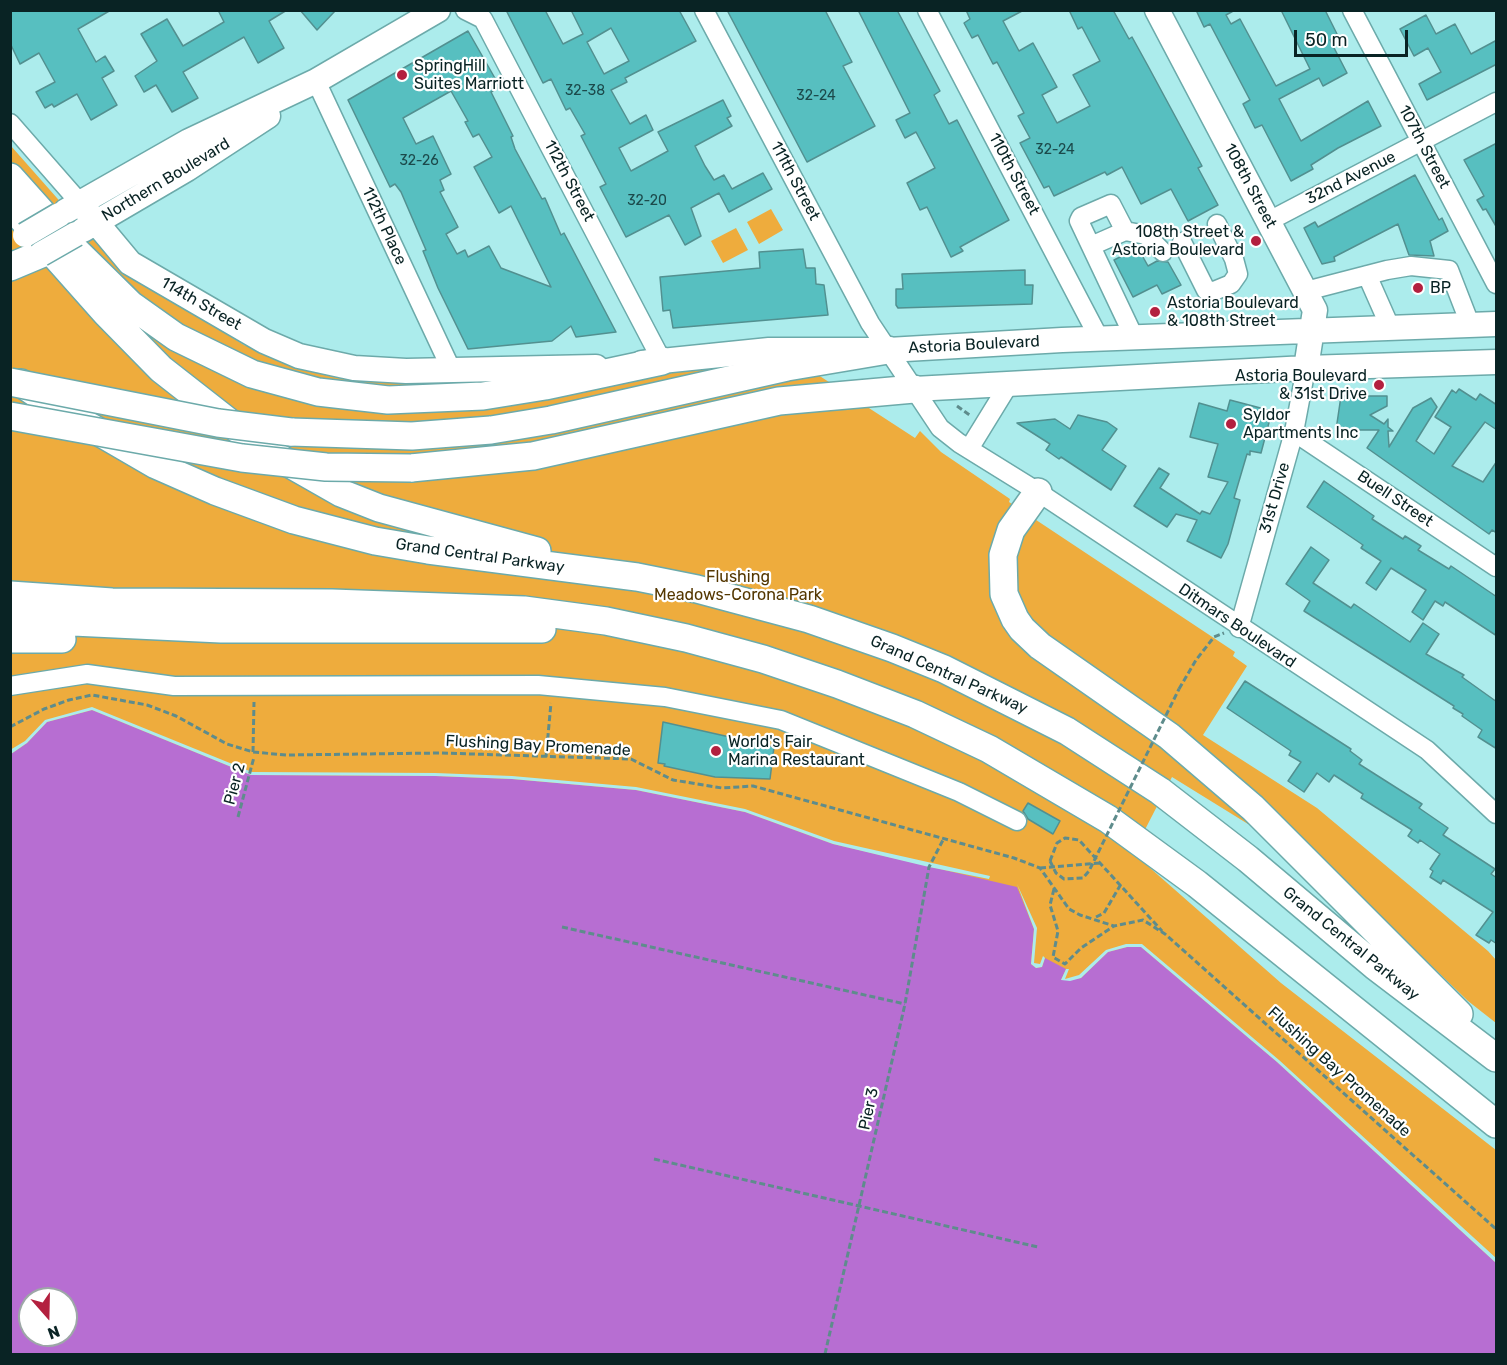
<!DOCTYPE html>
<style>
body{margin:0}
#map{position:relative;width:1507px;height:1365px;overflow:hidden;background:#acecec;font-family:Rubik,sans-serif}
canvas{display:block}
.frame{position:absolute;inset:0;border:12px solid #092324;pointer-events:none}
.north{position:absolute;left:18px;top:1287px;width:60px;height:60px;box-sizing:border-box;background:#fff;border:2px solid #9da7a7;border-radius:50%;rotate:160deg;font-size:16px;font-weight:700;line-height:24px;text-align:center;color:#092324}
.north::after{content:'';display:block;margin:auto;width:21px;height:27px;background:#b3203f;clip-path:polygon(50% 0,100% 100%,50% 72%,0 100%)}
.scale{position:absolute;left:1294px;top:30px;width:114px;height:27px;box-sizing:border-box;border:3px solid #092324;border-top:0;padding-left:8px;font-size:18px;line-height:21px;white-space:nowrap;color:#092324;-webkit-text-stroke:4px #fff;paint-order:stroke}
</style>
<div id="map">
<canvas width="1507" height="1365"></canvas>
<div class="frame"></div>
<div class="north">N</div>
<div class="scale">50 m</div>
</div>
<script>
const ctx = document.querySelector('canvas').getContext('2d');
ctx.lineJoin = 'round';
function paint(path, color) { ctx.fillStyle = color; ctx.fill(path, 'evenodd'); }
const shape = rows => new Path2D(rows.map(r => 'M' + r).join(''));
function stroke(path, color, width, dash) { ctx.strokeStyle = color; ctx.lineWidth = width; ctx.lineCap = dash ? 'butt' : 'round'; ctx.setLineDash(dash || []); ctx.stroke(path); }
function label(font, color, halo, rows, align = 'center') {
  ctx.font = font + ' Rubik,sans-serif'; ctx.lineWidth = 4.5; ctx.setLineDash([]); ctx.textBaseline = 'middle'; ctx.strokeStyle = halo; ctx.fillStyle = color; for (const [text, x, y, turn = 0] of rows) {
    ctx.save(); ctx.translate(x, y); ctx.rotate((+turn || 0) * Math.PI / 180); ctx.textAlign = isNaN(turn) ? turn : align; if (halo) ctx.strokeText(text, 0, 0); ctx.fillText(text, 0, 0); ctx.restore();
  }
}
paint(shape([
 [11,146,118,267,244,345,308,371,343,379,380,381,585,384,792,358,915,438,920,431,941,452,1010,499,1009,502,1235,652,1233,656,1247,666,1203,735,1317,808,1488,951,1496,960,1496,1023,1468,1001,1358,895,1251,821,1248,824,1172,777,1133,853,1281,983,1496,1150,1496,1354,11,806],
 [771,209,783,230,759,244,747,222],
 [736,228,748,250,723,263,711,241]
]), '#eeac3d');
paint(shape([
 [92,710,251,775,435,776,512,779,636,790,745,812,833,844,1017,887,1034,929,1031,964,1036,968,1042,967,1045,958,1066,969,1061,980,1081,978,1108,952,1127,947,1141,947,1277,1062,1496,1263,1496,1354,11,1354,11,754,27,743,47,722],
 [30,1299,66,1299,66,1335,30,1335]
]), '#b76ed2');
paint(shape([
 [92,707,252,772,435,773,512,776,636,787,745,809,834,841,990,876,989,879,929,867,833,844,745,812,636,790,512,779,435,776,251,775,92,710,47,722,27,743,11,754,10,750,25,741,45,720],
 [1017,884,1037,928,1034,963,1040,964,1043,956,1045,958,1042,967,1036,968,1031,964,1034,929],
 [1126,944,1142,944,1279,1060,1496,1258,1496,1263,1277,1062,1141,947,1127,947,1108,952,1081,978,1070,981,1061,980,1066,969,1069,969,1065,979,1079,975,1106,950]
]), '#acecec');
const building = shape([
 [10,10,111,10,78,29,96,62,105,56,114,71,102,78,117,105,91,120,77,94,54,107,52,104,45,108,36,92,55,82,39,53,20,64,10,43,10,10],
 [218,10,287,10,269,21,284,48,258,63,244,37,183,72,198,98,172,112,156,85,144,92,135,76,157,61,141,34,167,19,183,46,224,22,218,10],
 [300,10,336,10,317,30,300,10],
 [506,10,545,10,563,44,583,34,571,10,679,10,696,41,625,78,627,82,611,90,630,124,646,115,653,130,619,148,631,171,668,151,658,132,723,100,731,116,727,118,732,126,695,146,705,166,714,180,724,175,732,189,763,173,772,189,729,212,719,193,691,208,701,236,685,245,669,215,626,237,600,187,606,184,581,136,585,134,570,108,566,110,551,79,543,83,506,10],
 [611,28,629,61,604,74,587,42,611,28],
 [727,10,825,10,852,62,843,66,875,126,807,162,727,10],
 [858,10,897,10,940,91,934,95,949,124,957,120,1009,220,960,247,963,251,951,257,927,207,920,210,907,183,935,168,916,132,905,138,896,120,910,113,858,10],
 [966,10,1024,10,1003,21,1019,51,1033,43,1057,87,1042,95,1057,123,1090,106,1073,75,1100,61,1082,27,1078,29,1069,10,1113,10,1129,39,1132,37,1148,66,1202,166,1198,168,1218,205,1188,221,1171,189,1141,204,1122,167,1107,175,1105,172,1054,196,1049,186,1044,188,1020,143,1030,138,1018,116,1024,113,997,62,993,64,978,35,972,38,964,23,970,19,966,10],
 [1196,10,1235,10,1226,15,1231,24,1240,19,1276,86,1310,69,1281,10,1325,10,1338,36,1330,40,1347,73,1323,86,1319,78,1279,99,1301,141,1368,101,1381,126,1338,148,1311,165,1313,169,1291,181,1262,125,1255,128,1243,104,1250,100,1210,24,1204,27,1196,10],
 [1426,15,1436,34,1455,24,1471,54,1497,40,1497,64,1427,100,1419,84,1441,72,1428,48,1414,56,1400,29,1426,15],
 [468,31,500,87,491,92,513,136,511,137,515,149,542,199,545,198,561,235,564,233,616,332,576,337,571,326,552,341,468,349,438,288,423,251,426,250,401,192,395,184,390,187,348,100,468,31],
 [451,91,468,121,465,122,473,137,479,134,492,157,474,167,499,213,511,206,551,287,501,268,489,246,468,257,465,250,457,254,446,234,458,227,440,192,444,190,440,180,451,174,433,136,416,144,403,118,451,91],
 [1497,143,1497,228,1486,209,1483,210,1477,200,1484,196,1464,160,1497,143],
 [1415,175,1439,220,1442,218,1448,231,1430,241,1434,256,1409,255,1398,224,1334,257,1335,261,1322,264,1304,228,1315,222,1318,227,1415,175],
 [1138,248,1148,266,1157,261,1168,262,1181,285,1162,294,1157,285,1133,297,1114,260,1138,248],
 [803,249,806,268,815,268,816,284,824,285,828,315,673,328,670,310,663,311,660,277,760,268,759,252,803,249],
 [1025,270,1025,285,1033,285,1032,304,898,308,896,305,896,289,903,289,902,274,1025,270],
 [1459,389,1476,400,1480,394,1497,405,1497,430,1485,422,1452,466,1483,482,1497,461,1497,533,1492,530,1489,534,1367,448,1379,430,1336,430,1341,396,1387,396,1387,406,1370,415,1384,424,1388,419,1388,427,1393,431,1388,431,1389,447,1413,408,1431,398,1437,407,1416,441,1434,454,1451,427,1435,417,1452,390,1456,393,1459,389],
 [1230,400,1272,411,1261,453,1250,451,1250,455,1247,454,1234,498,1240,500,1228,544,1221,558,1187,541,1197,520,1176,514,1167,527,1134,506,1159,468,1169,474,1160,488,1200,514,1202,511,1210,514,1228,482,1208,477,1218,444,1190,437,1199,403,1227,411,1230,400],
 [1078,415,1107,422,1117,429,1102,450,1126,466,1111,490,1061,457,1059,459,1046,450,1050,444,1017,423,1055,419,1070,429,1078,415],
 [1324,481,1374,516,1372,519,1403,539,1405,536,1421,546,1418,550,1449,569,1451,566,1497,597,1497,636,1445,602,1443,606,1435,601,1423,620,1412,612,1426,590,1391,568,1376,590,1366,583,1381,561,1361,548,1363,545,1307,507,1324,481],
 [1311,547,1329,560,1313,583,1351,608,1354,604,1410,642,1423,623,1439,634,1426,654,1464,675,1462,677,1497,702,1497,749,1478,737,1482,730,1462,716,1463,714,1453,708,1454,706,1304,611,1310,601,1286,584,1311,547],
 [1245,681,1351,749,1350,751,1362,760,1359,764,1422,804,1419,808,1448,828,1443,835,1495,869,1491,874,1497,878,1497,944,1491,940,1489,943,1476,935,1493,912,1443,880,1441,884,1430,877,1433,871,1430,869,1440,854,1420,840,1418,843,1408,836,1412,830,1361,798,1363,794,1334,775,1329,782,1317,773,1304,792,1288,781,1301,762,1289,755,1291,751,1227,708,1245,681],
 [663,722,774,747,770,779,715,777,664,766,665,764,658,763,663,722],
 [1028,803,1060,821,1053,834,1028,819,1023,811,1028,803]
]);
paint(building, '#57bfc0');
stroke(building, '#529090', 1.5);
const minor = shape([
 [465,10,483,19,662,361],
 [704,10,870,323,940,428,959,443,1038,492,1427,750,1496,814],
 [927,10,1099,338],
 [1352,10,1496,284],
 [316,81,452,371],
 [10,123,80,203],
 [1269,221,1496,102],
 [1182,242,1206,290,1214,291,1231,284,1238,274,1234,259,1217,224],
 [1091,246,1125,231],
 [1367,275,1390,327],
 [1306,291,1387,270,1411,266,1449,270,1470,324],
 [1134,337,1079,221,1081,217,1111,204,1125,231,1146,235,1163,252],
 [1294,432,1496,567],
 [969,449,1009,384],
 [1239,628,1294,432,1306,368],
 [10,686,87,674,174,686,538,685,665,697,781,720,959,792,1017,821]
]);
const major = shape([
 [1157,10,1315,310,1306,368],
 [80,203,130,263,264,341,299,356,354,368,406,371,596,367],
 [66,211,189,141,316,81,438,10],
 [83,230,187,169,268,116],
 [642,363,769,350,888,350,1062,340,1496,324],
 [914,389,1306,368,1496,362]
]);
const highway = shape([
 [10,177,44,215],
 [10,205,106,313,161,369,262,448,341,493,379,508,537,551],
 [69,244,131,305,176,337,252,374,318,392,388,400,483,396,545,386,662,361],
 [10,267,41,254],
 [21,383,51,404,156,465,215,491,294,520,375,541,428,550,637,577,697,589,809,619,892,648,944,669,1067,731,1160,791,1248,859,1375,966,1496,1058],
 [291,432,412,436,491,430,551,420,787,367,888,350],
 [411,468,533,456,779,401,914,389],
 [1038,492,1011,530,1003,555,1004,594,1015,619,1022,629,1040,646,1169,736,1253,808,1459,1014],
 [10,595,112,602,332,603,524,610,606,621,686,638,763,659,837,684,915,714,989,749,1108,819,1197,884,1496,1124],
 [10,619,221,629,542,629],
 [10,639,62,639]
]);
stroke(minor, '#6caaaa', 21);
stroke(major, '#6caaaa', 27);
stroke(highway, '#6caaaa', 30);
stroke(shape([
 [957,406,971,416],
 [1179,689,1196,660,1214,637,1224,633],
 [10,727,44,709,69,700,92,695,147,705,176,716,227,744,253,752,286,755,441,753,631,759,673,780,722,788,753,786,1014,858,1040,868,1069,909,1080,915,1114,926,1143,920,1165,934,1496,1229],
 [253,752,254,702],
 [546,757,551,703],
 [238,817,254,757],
 [1050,861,1057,843,1065,838,1079,840,1162,931],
 [1040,868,1101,863],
 [1054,889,1050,905,1058,931,1053,957,1065,964,1081,948,1114,926],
 [1096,917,1104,913,1121,884],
 [562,927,905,1004],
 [654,1159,1038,1247],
 [825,1354,905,1004,929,867,943,840]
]), '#5e8c8c', 3, [6, 3]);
stroke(minor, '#fff', 18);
stroke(major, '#fff', 24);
stroke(highway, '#fff', 27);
const majorBridge = shape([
 [25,235,59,215],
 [41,254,76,234]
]);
const highwayBridge = shape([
 [10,382,218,423,291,432],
 [10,416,242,458,326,467,411,468]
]);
stroke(majorBridge, '#6caaaa', 27, []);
stroke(highwayBridge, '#6caaaa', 30, []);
stroke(shape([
 [1050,861,1056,873,1064,879,1083,878,1089,871,1179,689]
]), '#5e8c8c', 3, [6, 3]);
stroke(majorBridge, '#fff', 24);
stroke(highwayBridge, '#fff', 27);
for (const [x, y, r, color] of [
 [402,75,6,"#b3203f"],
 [1256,241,6,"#b3203f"],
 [1418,288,6,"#b3203f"],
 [1155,312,6,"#b3203f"],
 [1379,385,6,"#b3203f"],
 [1231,424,6,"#b3203f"],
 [716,751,6,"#b3203f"]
]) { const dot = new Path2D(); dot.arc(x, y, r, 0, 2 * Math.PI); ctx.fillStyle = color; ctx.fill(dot); stroke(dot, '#fff', 2); }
label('14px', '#1c4a4b', null, [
 ["32-38",585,91],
 ["32-24",816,96],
 ["32-24",1055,150],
 ["32-26",419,161],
 ["32-20",647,201]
]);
label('16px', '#092324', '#fff', [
 ["SpringHill",414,66],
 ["Suites Marriott",414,84],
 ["108th Street &",1244,232,"right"],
 ["Astoria Boulevard",1244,250,"right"],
 ["BP",1430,288],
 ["Astoria Boulevard",1167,303],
 ["& 108th Street",1167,321],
 ["Astoria Boulevard",1367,376,"right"],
 ["& 31st Drive",1367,394,"right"],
 ["Syldor",1243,415],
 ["Apartments Inc",1243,433],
 ["World's Fair",728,742],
 ["Marina Restaurant",728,760]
], 'left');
label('16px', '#092324', '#fff', [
 ["107th Street",1424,147,62],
 ["110th Street",1014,174,62],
 ["32nd Avenue",1351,178,-27],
 ["Northern Boulevard",166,180,-31],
 ["112th Street",569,181,62],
 ["111th Street",795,181,62],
 ["108th Street",1250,186,62],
 ["112th Place",384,226,65],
 ["114th Street",201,304,30],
 ["Astoria Boulevard",974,345,-3],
 ["31st Drive",1275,498,-74],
 ["Buell Street",1395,499,34],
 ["Grand Central Parkway",480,556,8],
 ["Ditmars Boulevard",1237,626,34],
 ["Grand Central Parkway",949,675,24],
 ["Flushing Bay Promenade",538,746,3],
 ["Pier 2",235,784,-75],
 ["Grand Central Parkway",1351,944,39],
 ["Flushing Bay Promenade",1339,1072,42],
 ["Pier 3",869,1109,-78]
]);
label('16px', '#543700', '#fff', [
 ["Flushing",738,577],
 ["Meadows-Corona Park",738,595]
]);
</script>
